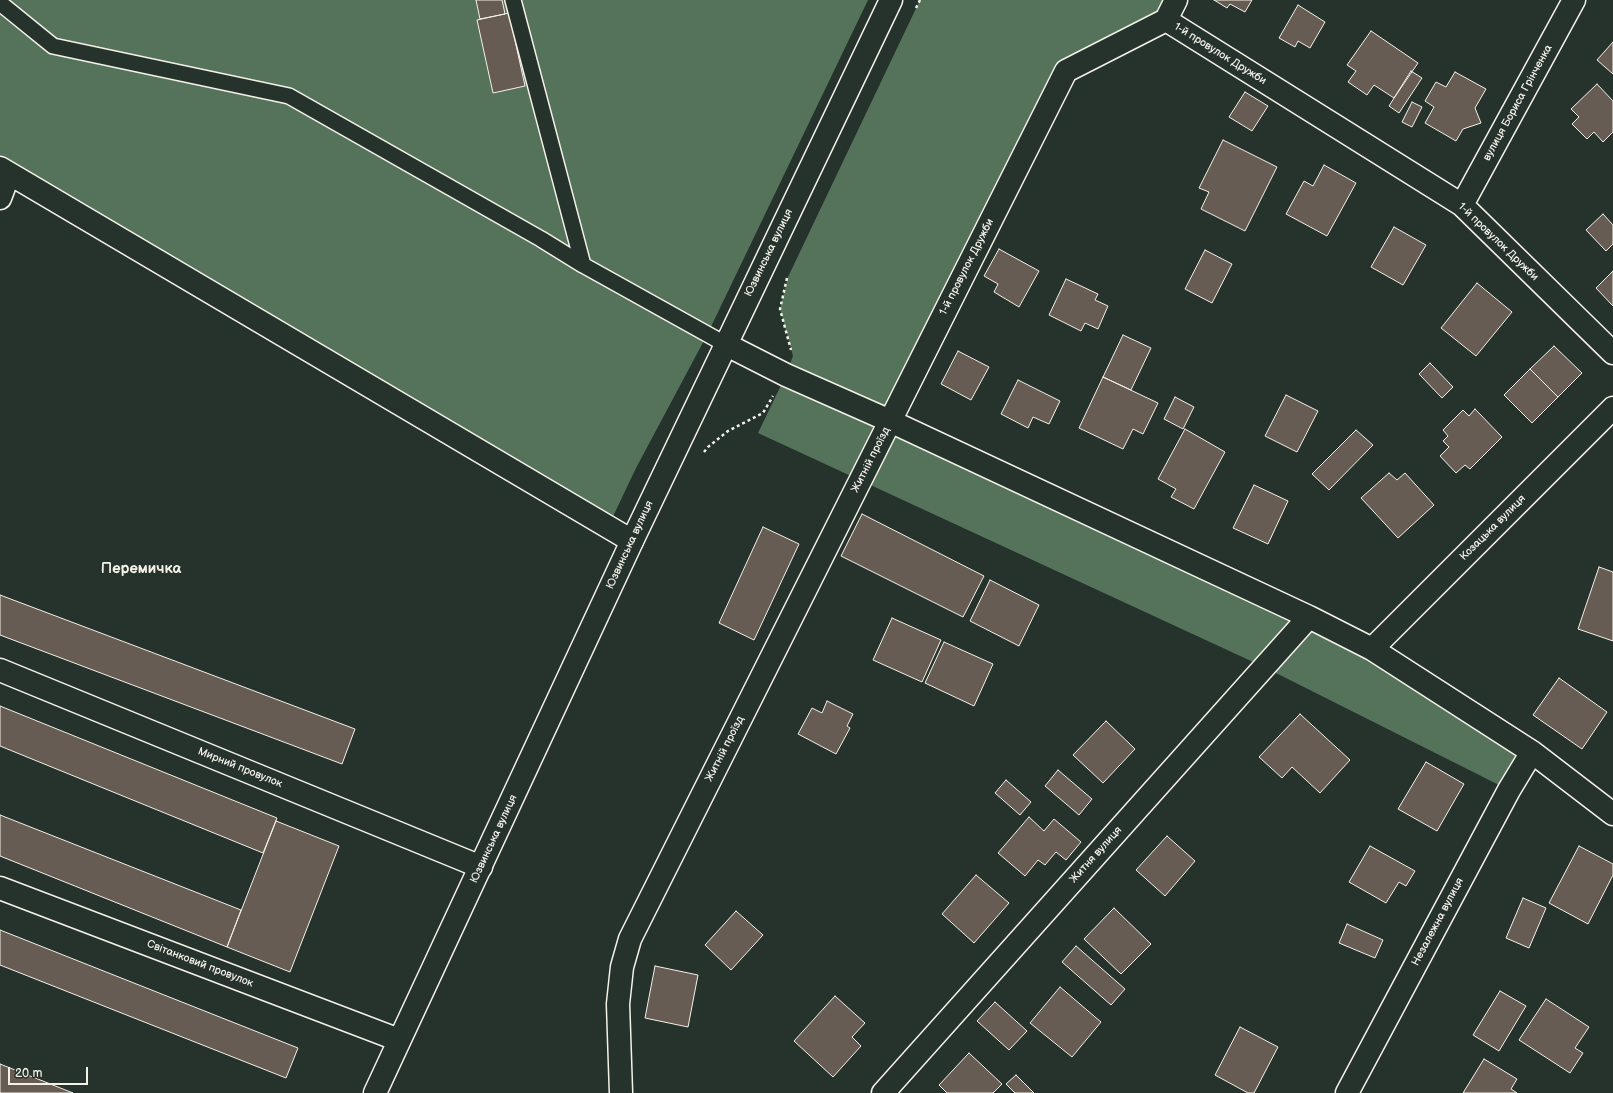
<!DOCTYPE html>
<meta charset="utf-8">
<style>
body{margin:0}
#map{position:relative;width:1613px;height:1093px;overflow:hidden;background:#26332d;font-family:"Balsamiq Sans",sans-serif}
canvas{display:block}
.scale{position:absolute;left:8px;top:1067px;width:80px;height:18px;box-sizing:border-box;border:2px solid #f4f1e8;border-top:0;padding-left:5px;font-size:12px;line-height:14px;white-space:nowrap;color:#f4f1e8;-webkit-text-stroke:3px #26332d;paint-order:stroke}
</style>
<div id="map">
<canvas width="1613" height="1093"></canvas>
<div class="scale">20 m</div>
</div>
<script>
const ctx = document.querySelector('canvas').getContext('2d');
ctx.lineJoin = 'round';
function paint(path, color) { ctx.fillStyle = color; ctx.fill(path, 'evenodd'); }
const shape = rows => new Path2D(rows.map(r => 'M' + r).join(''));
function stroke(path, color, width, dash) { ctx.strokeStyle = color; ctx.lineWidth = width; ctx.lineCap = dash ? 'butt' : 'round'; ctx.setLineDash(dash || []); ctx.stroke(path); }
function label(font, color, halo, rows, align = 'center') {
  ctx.font = font + ' "Balsamiq Sans",sans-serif'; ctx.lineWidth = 3.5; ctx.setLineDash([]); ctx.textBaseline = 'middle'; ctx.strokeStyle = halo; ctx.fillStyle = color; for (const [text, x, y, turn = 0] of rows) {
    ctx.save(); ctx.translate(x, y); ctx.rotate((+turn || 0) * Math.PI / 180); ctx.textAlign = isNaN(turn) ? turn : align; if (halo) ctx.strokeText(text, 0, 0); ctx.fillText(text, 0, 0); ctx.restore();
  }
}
paint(shape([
 [0,0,868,0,707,335,636,468,608,527,0,168],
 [920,0,1175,0,1166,20,1066,71,890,421,1309,617,1532,752,1509,790,1264,667,758,433,786,375,793,356,780,309,788,277]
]), '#55735b');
const building = shape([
 [476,0,502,0,505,14,480,19,476,0],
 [1214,0,1252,0,1245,12,1230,4,1227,8,1214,0],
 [1298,5,1325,22,1310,48,1298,41,1295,47,1279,38,1298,5],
 [509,13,525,86,493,93,477,20,509,13],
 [1371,31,1418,63,1394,98,1374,85,1367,95,1348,82,1356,71,1347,65,1371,31],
 [1613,42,1613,74,1597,60,1613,42],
 [1411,71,1422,78,1399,113,1389,106,1411,71],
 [1455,72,1486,89,1475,108,1481,123,1463,129,1456,141,1425,123,1434,107,1425,101,1436,82,1446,87,1455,72],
 [1597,84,1613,101,1613,132,1603,142,1594,132,1587,139,1572,124,1579,117,1571,109,1597,84],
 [1245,92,1268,106,1252,131,1229,117,1245,92],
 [1412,102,1422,107,1412,127,1402,122,1412,102],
 [1223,140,1277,167,1245,231,1201,209,1209,192,1199,188,1223,140],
 [1324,165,1356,183,1327,236,1286,214,1304,181,1313,186,1324,165],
 [1603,214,1613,225,1613,244,1606,251,1586,230,1603,214],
 [1394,227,1426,245,1403,285,1371,267,1394,227],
 [999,249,1039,271,1019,307,994,292,998,284,984,276,999,249],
 [1205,250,1232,264,1212,303,1185,289,1205,250],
 [1613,271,1613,306,1596,288,1613,271],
 [1066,279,1098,294,1095,300,1108,306,1098,329,1085,323,1081,331,1049,315,1066,279],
 [1477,283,1512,312,1476,356,1441,328,1477,283],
 [1123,335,1151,348,1131,390,1103,377,1123,335],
 [1554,346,1582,373,1558,397,1530,369,1554,346],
 [958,351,989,367,971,400,941,384,958,351],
 [1430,363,1453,387,1442,398,1419,374,1430,363],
 [1530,369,1558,397,1532,423,1504,395,1530,369],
 [1103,377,1158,403,1143,434,1133,429,1123,449,1079,428,1103,377],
 [1018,380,1060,401,1049,424,1033,417,1028,428,1001,414,1018,380],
 [1286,395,1318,411,1297,452,1265,436,1286,395],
 [1175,397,1194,407,1183,429,1164,419,1175,397],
 [1475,409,1502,437,1470,469,1465,465,1456,473,1440,456,1449,447,1443,441,1448,436,1443,430,1463,410,1469,416,1475,409],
 [1185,429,1225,452,1194,509,1171,497,1176,489,1158,479,1185,429],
 [1356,430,1373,445,1329,490,1312,474,1356,430],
 [1389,473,1397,480,1405,473,1434,505,1398,538,1361,498,1389,473],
 [1254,485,1288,501,1268,544,1233,528,1254,485],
 [862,514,984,576,963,617,841,556,862,514],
 [763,527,799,544,754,640,719,623,763,527],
 [1599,567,1613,572,1613,641,1578,629,1599,567],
 [990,580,1039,605,1019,646,970,621,990,580],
 [0,595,355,729,342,764,0,635,0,595],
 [892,618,941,640,922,682,873,660,892,618],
 [944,642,993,664,974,706,925,683,944,642],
 [1559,678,1607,712,1582,749,1533,715,1559,678],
 [827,701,853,714,847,726,850,728,836,754,798,734,812,708,822,713,827,701],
 [0,706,277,818,263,853,0,746,0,706],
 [1300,714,1350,760,1320,793,1292,767,1282,778,1259,757,1300,714],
 [1106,721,1135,749,1103,783,1073,755,1106,721],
 [1426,762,1464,784,1437,831,1398,809,1426,762],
 [1058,770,1092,799,1079,815,1045,786,1058,770],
 [1006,780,1031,802,1020,815,995,793,1006,780],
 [0,815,241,910,227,947,0,856,0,815],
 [1029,817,1044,831,1054,819,1081,842,1066,860,1056,852,1045,865,1038,860,1025,876,998,853,1029,817],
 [276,821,339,846,290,972,227,947,276,821],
 [1167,836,1195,861,1165,896,1136,870,1167,836],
 [1370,846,1415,871,1406,886,1399,882,1386,903,1349,882,1370,846],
 [1579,846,1613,864,1613,875,1588,924,1549,903,1579,846],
 [976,875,1009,903,974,943,942,914,976,875],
 [1523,898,1546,908,1529,948,1506,938,1523,898],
 [1114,908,1151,944,1121,974,1084,939,1114,908],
 [736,911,763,935,731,970,705,945,736,911],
 [1347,924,1383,940,1375,958,1339,943,1347,924],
 [0,930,298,1048,286,1078,0,965,0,930],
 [1076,946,1125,989,1111,1005,1062,962,1076,946],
 [655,966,698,975,688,1027,645,1018,655,966],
 [1060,987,1101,1022,1072,1057,1030,1023,1060,987],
 [1500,991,1526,1006,1499,1051,1473,1035,1500,991],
 [835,996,865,1023,852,1037,861,1046,833,1077,794,1041,835,996],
 [1546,999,1589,1027,1575,1048,1583,1053,1570,1073,1519,1040,1546,999],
 [995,1002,1027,1031,1009,1050,977,1021,995,1002],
 [1240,1027,1278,1047,1254,1093,1248,1093,1215,1075,1240,1027],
 [969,1053,1002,1084,993,1093,947,1093,939,1085,969,1053],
 [1484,1059,1517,1079,1511,1089,1517,1093,1463,1093,1484,1059],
 [0,1064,73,1093,0,1093,0,1064],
 [1016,1075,1034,1093,1015,1093,1006,1084,1016,1075]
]);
paint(building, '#675c53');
stroke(building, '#f4f1e8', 1);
const service = shape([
 [513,0,583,265,725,344],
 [0,3,53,46,289,96,541,239,583,265]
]);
const minor = shape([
 [1166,20,1176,0],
 [0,168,632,541],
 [0,198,9,174],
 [1462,205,1574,0],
 [725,344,786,375,890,421,1309,617,1372,649,1532,752,1613,814],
 [1372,649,1613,408],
 [0,670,481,867],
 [0,888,399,1040],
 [621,1093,618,1004,622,967,630,939,1066,71,1166,20,1462,205,1613,353],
 [883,1093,1309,617],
 [1347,1093,1509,790,1532,752]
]);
const secondary = shape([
 [375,1093,632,541,891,0]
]);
stroke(service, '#f4f1e8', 18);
stroke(minor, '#f4f1e8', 25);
stroke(secondary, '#f4f1e8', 25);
stroke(shape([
 [916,8,920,0],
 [787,278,780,309,791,350],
 [704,452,708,447,728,431,763,413,773,396]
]), '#f4f1e8', 2.5, [3, 3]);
stroke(service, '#26332d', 15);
stroke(minor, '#26332d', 22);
stroke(secondary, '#26332d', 22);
label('11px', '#f4f1e8', '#26332d', [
 ["1-й провулок Дружби",1220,54,32],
 ["вулиця Бориса Грінченка",1518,103,-61],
 ["1-й провулок Дружби",1498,242,44],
 ["Юзвинська вулиця",769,253,-64],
 ["1-й провулок Дружби",967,267,-63],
 ["Житній проїзд",871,460,-63],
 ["Козацька вулиця",1493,528,-45],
 ["Юзвинська вулиця",630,545,-65],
 ["Житній проїзд",725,749,-63],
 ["Мирний провулок",240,768,22],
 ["Юзвинська вулиця",494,839,-65],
 ["Житня вулиця",1096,855,-48],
 ["Незалежна вулиця",1438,922,-62],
 ["Світанковий провулок",200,964,21]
]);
label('bold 15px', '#f4f1e8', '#26332d', [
 ["Перемичка",141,569]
]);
</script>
